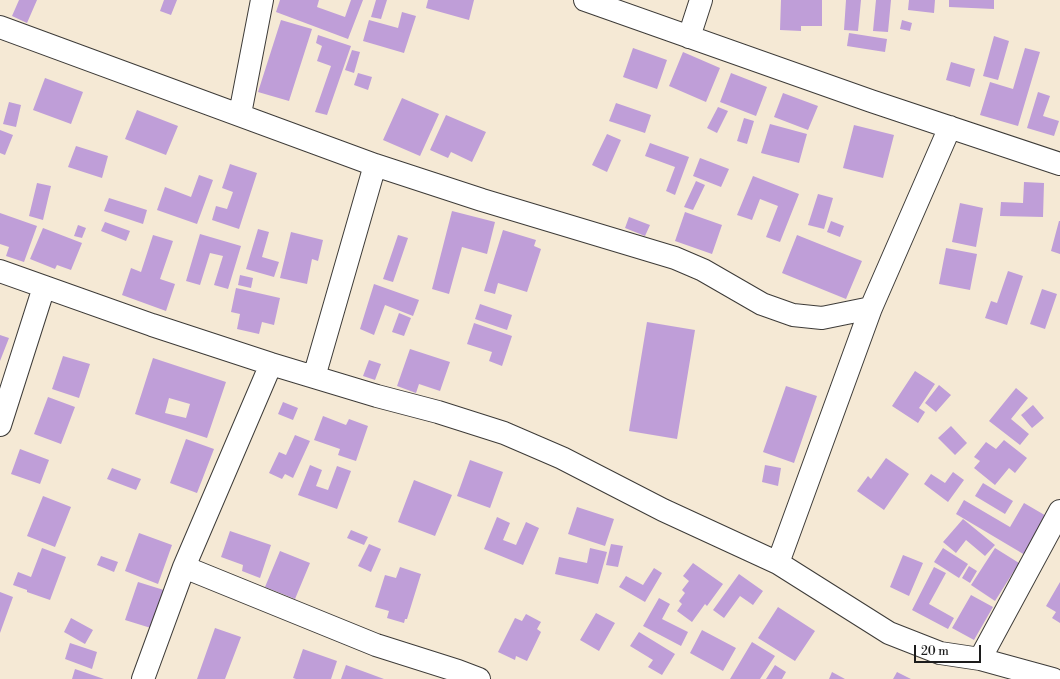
<!DOCTYPE html>
<style>
body{margin:0}
#map{position:relative;width:1060px;height:679px;overflow:hidden;background:#f5e9d5;font-family:"Libre Bodoni",serif}
canvas{display:block}
.scale{position:absolute;left:914px;top:645px;width:67px;height:18px;box-sizing:border-box;border:2px solid #1c1c1c;border-top:0;padding-left:5px;font-size:12px;line-height:14px;white-space:nowrap;color:#1c1c1c;-webkit-text-stroke:3px #fff;paint-order:stroke}
</style>
<div id="map">
<canvas width="1060" height="679"></canvas>
<div class="scale">20 m</div>
</div>
<script>
const ctx = document.querySelector('canvas').getContext('2d');
ctx.lineJoin = 'round';
function paint(path, color) { ctx.fillStyle = color; ctx.fill(path, 'evenodd'); }
const shape = rows => new Path2D(rows.map(r => 'M' + r).join(''));
function stroke(path, color, width, dash) { ctx.strokeStyle = color; ctx.lineWidth = width; ctx.lineCap = dash ? 'butt' : 'round'; ctx.setLineDash(dash || []); ctx.stroke(path); }
paint(shape([
 [19,0,37,0,27,23,12,16],
 [164,0,177,0,171,15,160,11],
 [280,0,319,0,317,7,345,17,351,0,363,0,348,39,276,12],
 [376,0,387,0,381,19,371,17],
 [428,0,474,0,469,20,426,8],
 [781,0,822,0,822,26,801,26,801,31,780,30],
 [846,0,861,0,858,31,844,30],
 [876,0,891,0,888,32,873,31],
 [909,0,935,0,934,13,908,10],
 [949,0,994,0,994,9,949,7],
 [402,12,416,16,404,53,363,41,369,20,398,28],
 [281,20,312,29,289,101,258,92],
 [902,20,912,23,910,31,900,29],
 [849,33,887,39,885,52,847,46],
 [318,35,351,46,327,115,315,112,331,66,317,61,322,46,316,43],
 [994,36,1009,41,998,80,983,76],
 [633,48,667,60,657,89,623,77],
 [1025,48,1040,52,1018,126,980,115,990,82,1013,89],
 [352,50,360,52,354,73,345,70],
 [683,52,720,68,706,102,669,86],
 [951,62,975,69,970,87,946,80],
 [358,73,372,77,368,90,354,85],
 [731,73,767,87,756,116,720,102],
 [45,78,83,92,71,124,33,110],
 [1038,92,1050,96,1043,116,1059,121,1054,136,1027,128],
 [783,93,818,106,808,130,774,117],
 [402,98,439,114,420,156,383,140],
 [9,102,21,105,16,127,3,124],
 [616,103,651,115,645,133,609,121],
 [718,107,728,111,717,133,707,128],
 [137,110,178,126,166,155,125,139],
 [446,115,486,132,472,162,451,152,448,158,430,150],
 [744,118,754,121,747,144,737,141],
 [770,124,807,134,799,163,761,153],
 [854,125,894,135,883,178,843,168],
 [0,130,13,135,5,155,0,153],
 [607,134,621,140,607,172,592,165],
 [650,143,689,157,675,195,666,191,675,167,645,156],
 [76,146,108,156,102,178,68,167],
 [700,158,729,169,721,187,693,176],
 [230,164,257,173,239,229,212,220,216,206,227,209,233,192,222,188],
 [199,175,213,180,197,224,157,210,165,187,191,197],
 [753,176,799,194,780,242,766,237,778,206,760,199,752,220,737,215],
 [696,181,705,185,693,210,684,207],
 [1024,182,1044,183,1043,217,1000,216,1001,202,1023,203],
 [37,183,51,186,43,220,29,216],
 [818,194,833,198,824,229,808,225],
 [109,198,147,210,143,224,104,211],
 [960,203,983,208,976,247,952,242],
 [452,211,495,222,487,254,462,247,449,294,432,289],
 [685,212,722,225,712,254,675,241],
 [0,213,37,226,24,262,6,256,9,247,0,244],
 [629,217,650,225,645,236,625,228],
 [831,221,844,226,840,237,827,232],
 [1059,221,1060,221,1060,254,1051,251],
 [105,222,130,231,126,241,101,231],
 [78,225,86,228,82,238,74,236],
 [43,228,82,243,71,270,57,265,55,269,30,259],
 [258,229,269,232,262,257,279,262,274,277,246,269],
 [503,230,536,240,534,246,541,249,527,292,498,283,495,294,484,291],
 [291,232,323,240,318,261,312,259,307,284,280,278],
 [200,234,241,246,228,289,214,285,223,256,210,253,200,285,186,281],
 [153,235,173,241,160,279,175,284,166,311,122,295,131,268,141,272],
 [398,235,408,238,393,282,383,279],
 [797,235,862,261,846,299,782,273],
 [946,248,977,254,970,290,939,284],
 [1008,271,1023,276,1007,325,985,318,991,301,997,303],
 [240,275,253,278,251,288,238,285],
 [374,284,419,300,413,316,385,305,374,335,360,329],
 [236,288,280,298,274,325,262,322,259,334,237,329,240,314,231,312],
 [1042,289,1057,294,1045,329,1030,324],
 [480,304,512,315,507,330,475,319],
 [399,313,411,318,404,336,392,332],
 [647,322,695,330,677,439,629,431],
 [474,323,512,336,502,366,489,361,492,352,467,344],
 [0,335,9,338,0,361],
 [410,349,450,362,440,391,419,384,416,393,397,386],
 [63,356,90,364,79,398,52,389],
 [153,358,226,382,207,438,135,414],
 [169,398,190,404,186,418,165,413],
 [369,360,381,364,375,380,363,376],
 [915,371,935,384,919,408,925,412,918,423,892,406],
 [939,385,951,395,936,412,925,403],
 [786,386,817,396,794,463,763,452],
 [1016,388,1028,398,1011,419,1029,434,1020,445,989,421],
 [48,397,75,407,61,444,34,434],
 [283,402,298,408,293,420,278,414],
 [1033,405,1044,418,1032,428,1021,415],
 [323,416,346,425,349,419,368,426,356,461,338,455,340,449,314,440],
 [951,426,967,443,955,455,938,438],
 [295,435,310,441,293,478,285,474,282,479,269,473,279,452,286,455],
 [186,439,214,449,197,493,170,483],
 [1004,440,1027,458,1015,473,1009,468,995,485,974,468,980,461,974,457,986,442,996,449],
 [20,449,49,460,40,484,11,474],
 [886,458,909,474,884,510,857,491,868,476,871,479],
 [470,460,503,472,490,508,457,496],
 [310,465,322,470,316,486,328,490,337,466,351,471,337,509,298,495],
 [765,465,781,468,778,486,762,482],
 [112,468,141,479,136,490,107,479],
 [953,472,964,480,948,502,924,484,931,474,945,483],
 [414,480,452,495,435,536,398,522],
 [983,483,1013,501,1005,514,975,496],
 [43,496,71,507,55,547,27,536],
 [964,500,1010,527,1024,503,1048,517,1025,555,956,514],
 [577,507,614,519,605,546,568,534],
 [497,517,510,523,503,540,516,545,526,522,539,528,523,565,484,549],
 [963,519,995,545,985,556,966,540,956,553,943,542],
 [351,530,368,537,364,545,347,538],
 [230,531,271,545,260,578,242,571,243,565,221,557],
 [139,533,172,545,158,584,125,571],
 [369,544,381,549,371,572,358,566],
 [611,544,623,546,618,567,606,565],
 [42,548,66,557,50,600,27,592,27,590,13,585,18,572,31,577],
 [590,548,607,552,598,584,555,574,559,557,587,563],
 [943,548,968,564,959,578,934,562],
 [995,548,1019,563,995,601,971,585],
 [280,551,310,563,295,599,265,587],
 [903,555,923,563,909,596,890,587],
 [101,556,118,562,114,572,97,565],
 [693,563,723,584,707,606,705,604,692,622,677,611,682,604,679,601,685,593,682,590,689,581,683,576],
 [969,566,977,571,970,583,962,578],
 [400,567,421,574,407,619,405,619,404,623,387,618,389,611,375,607,385,575,396,578],
 [934,567,946,573,929,604,954,618,948,629,912,610],
 [654,568,662,573,645,602,619,587,626,576,643,585],
 [739,574,763,591,753,605,740,596,724,618,713,610],
 [138,582,167,591,154,629,125,620],
 [1060,582,1060,623,1052,618,1056,612,1046,606],
 [0,592,13,597,0,633],
 [971,595,993,607,974,640,952,628],
 [659,598,670,604,662,619,688,632,681,646,643,626],
 [778,607,815,631,795,661,758,638],
 [596,613,615,623,599,651,580,640],
 [526,614,541,622,537,629,541,632,527,661,516,656,515,660,498,652,515,618,522,621],
 [71,618,93,630,85,644,64,632],
 [215,628,241,637,225,679,197,679],
 [702,630,736,648,723,671,690,653],
 [639,632,675,654,662,675,648,667,653,660,630,646],
 [752,642,775,656,760,679,730,679],
 [70,643,97,652,92,669,65,659],
 [303,649,337,661,331,679,296,679,293,678],
 [346,665,384,679,341,679],
 [775,665,786,672,782,679,766,679],
 [75,669,104,679,72,679],
 [832,672,845,679,829,679],
 [897,672,911,679,893,679]
]), '#bf9ed8');
const street = shape([
 [585,0,871,101,1060,164],
 [0,27,375,165,482,200,675,258,703,270,762,304,793,315,822,318,871,308],
 [689,37,701,0],
 [240,114,262,0],
 [0,271,152,325,271,364,377,396,438,412,504,433,562,458,663,510,778,563,889,633,940,653,980,659,1053,679],
 [314,377,375,165],
 [0,425,44,287],
 [778,563,871,308,950,127],
 [184,567,376,645,458,671,479,679],
 [980,659,1060,511],
 [143,679,184,567,271,364]
]);
stroke(street, '#3d3b38', 24);
stroke(street, '#fff', 22);
</script>
